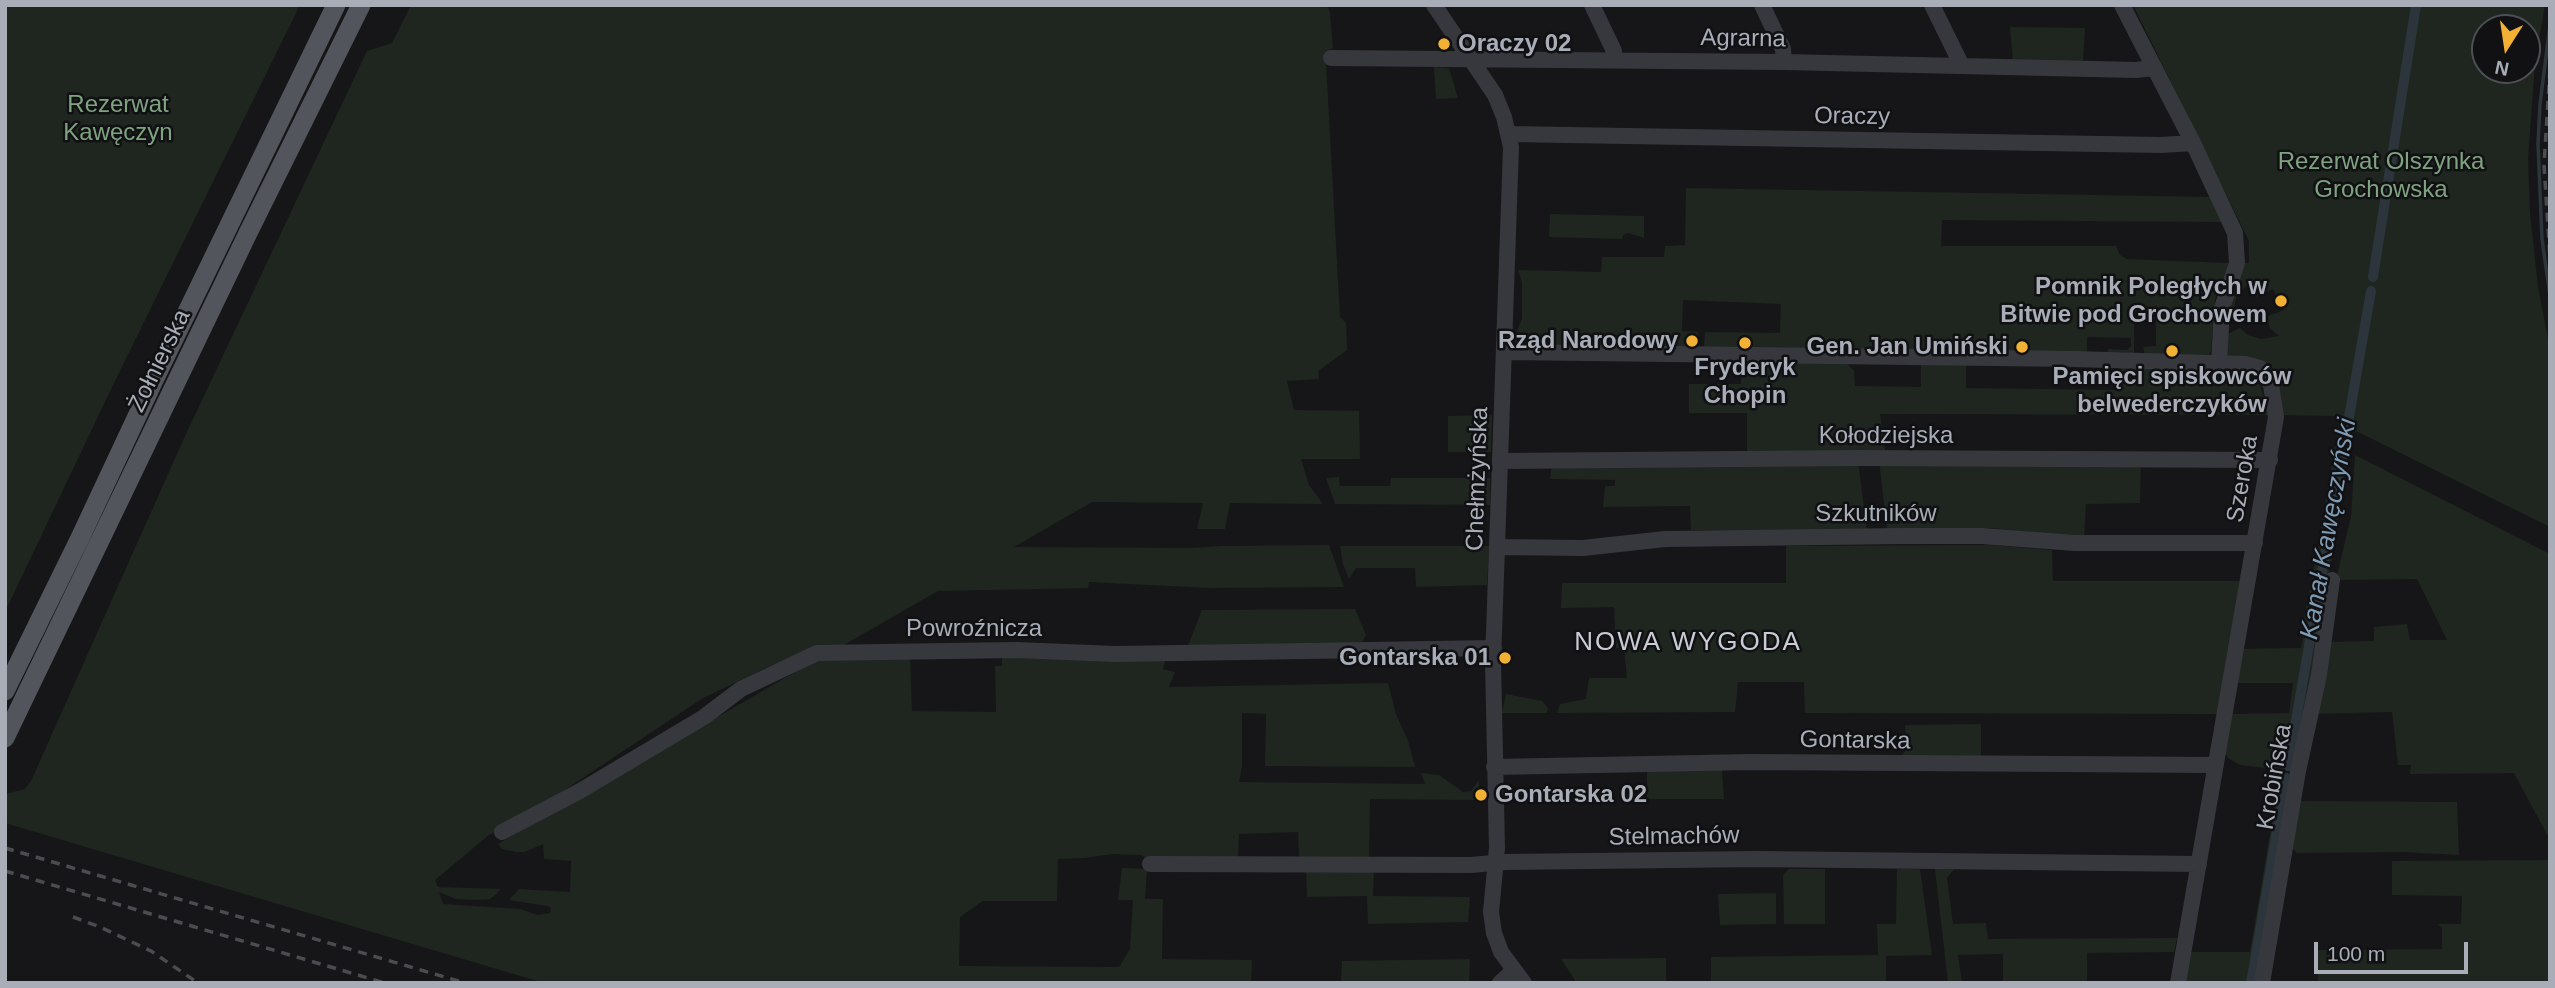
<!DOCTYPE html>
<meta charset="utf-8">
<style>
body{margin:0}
#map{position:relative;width:2555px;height:988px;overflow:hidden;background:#161618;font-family:Helvetica,sans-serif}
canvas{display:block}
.frame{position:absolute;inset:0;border:7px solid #a8adb8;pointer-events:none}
.north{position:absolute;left:2471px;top:14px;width:70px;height:70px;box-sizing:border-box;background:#111113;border:2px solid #4d4f55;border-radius:50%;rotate:192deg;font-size:19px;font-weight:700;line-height:28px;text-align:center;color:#a8adb8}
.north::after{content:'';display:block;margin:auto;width:24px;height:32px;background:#f2b134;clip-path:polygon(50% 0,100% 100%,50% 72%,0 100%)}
.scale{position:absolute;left:2314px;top:942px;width:154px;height:32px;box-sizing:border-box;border:4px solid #a8adb8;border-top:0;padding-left:9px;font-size:21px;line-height:24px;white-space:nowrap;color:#a8adb8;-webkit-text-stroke:5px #111113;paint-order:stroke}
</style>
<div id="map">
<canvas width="2555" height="988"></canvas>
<div class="frame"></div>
<div class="north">N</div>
<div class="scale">100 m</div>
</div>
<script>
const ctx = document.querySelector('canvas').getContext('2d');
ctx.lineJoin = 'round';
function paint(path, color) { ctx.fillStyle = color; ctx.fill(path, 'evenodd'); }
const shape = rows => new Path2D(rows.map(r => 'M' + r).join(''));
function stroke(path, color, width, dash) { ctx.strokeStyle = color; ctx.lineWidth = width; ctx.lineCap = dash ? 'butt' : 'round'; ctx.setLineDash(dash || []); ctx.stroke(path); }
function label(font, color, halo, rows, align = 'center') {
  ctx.font = font + ' Helvetica,sans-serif'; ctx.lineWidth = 5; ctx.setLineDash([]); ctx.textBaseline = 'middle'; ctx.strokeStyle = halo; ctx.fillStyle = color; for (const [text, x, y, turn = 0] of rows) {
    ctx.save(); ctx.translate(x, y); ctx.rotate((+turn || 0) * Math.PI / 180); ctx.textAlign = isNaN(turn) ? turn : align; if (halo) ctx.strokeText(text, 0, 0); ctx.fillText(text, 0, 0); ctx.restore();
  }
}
paint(shape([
 [5,5,300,5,113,385,5,612],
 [411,5,1327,5,1330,13,1333,48,1327,52,1326,62,1340,317,1346,323,1347,350,1318,371,1319,379,1287,381,1294,410,1359,411,1360,459,1301,459,1309,485,1323,504,1230,503,1225,529,1197,529,1203,503,1092,502,1014,547,1192,548,1221,546,1329,545,1344,587,1208,588,1089,582,1088,588,938,591,837,649,772,665,703,698,533,811,489,835,435,880,438,887,501,889,495,895,490,899,478,900,456,899,439,892,443,904,520,909,538,915,550,913,551,908,547,906,509,900,519,889,570,892,571,861,544,859,543,844,525,852,516,852,502,849,498,844,823,656,910,656,912,711,996,712,995,666,1002,666,1002,657,1166,658,1163,669,1175,672,1169,687,1388,683,1396,714,1408,741,1415,767,1265,766,1266,714,1242,713,1242,766,1239,782,1425,784,1421,773,1439,775,1463,792,1471,791,1479,780,1478,800,1370,799,1369,861,1299,859,1298,832,1239,834,1238,859,1147,859,1141,855,1113,854,1084,858,1058,859,1057,901,983,901,960,917,959,966,1119,967,1130,949,1133,900,1118,900,1122,868,1147,869,1145,899,1163,899,1162,959,1252,960,1251,983,544,983,5,823,5,794,25,789,31,781,185,436,367,51,392,43],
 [2133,5,2545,5,2535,63,2528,159,2530,213,2538,287,2550,349,2550,527,2358,432,2351,433,2313,679,2292,771,2240,765,2228,758,2225,752,2229,714,2289,713,2293,683,2234,683,2240,649,2301,648,2305,627,2302,627,2312,580,2339,422,2336,416,2280,415,2270,374,2228,356,2226,352,2226,335,2240,328,2248,335,2261,339,2279,336,2269,327,2268,316,2284,310,2273,289,2256,297,2251,281,2237,295,2234,307,2235,317,2227,321,2228,308,2244,263,2249,263,2249,241],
 [2485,28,2527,28,2527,70,2485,70],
 [2010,27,2085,28,2083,62,2013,60],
 [1434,67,1449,68,1458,98,1436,99],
 [1686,188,2210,197,2221,222,1942,220,1941,246,2116,246,2120,255,2127,259,2229,263,2215,299,2211,351,2209,355,2145,355,2143,347,2156,346,2156,312,2134,312,2134,353,2108,352,2108,349,2127,350,2131,346,2131,338,2087,337,2087,353,1704,349,1705,332,1780,333,1781,304,1683,300,1682,331,1698,332,1698,349,1515,344,1515,337,1522,318,1522,283,1518,270,1601,272,1602,257,1664,257,1665,246,1685,245],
 [1550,214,1644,216,1644,238,1628,233,1623,235,1622,239,1549,237],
 [1742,361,1846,363,1854,371,1855,386,1921,387,1921,364,1966,364,1966,388,2120,390,2121,367,2243,369,2252,374,2259,383,2271,415,1880,414,1886,456,1747,456,1747,413,1689,413,1689,384,1741,384],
 [1492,415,1491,452,1448,452,1448,416],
 [2355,455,2550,554,2550,840,2514,773,2410,774,2411,765,2398,765,2392,712,2314,714,2328,642,2374,641,2374,627,2407,624,2410,640,2447,640,2417,579,2336,580,2351,516],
 [1858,461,1867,530,1691,530,1690,506,1603,507,1605,486,1615,486,1615,480,1550,479,1552,463],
 [1879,461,2141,462,2140,503,2086,504,2084,538,1992,528,1887,529],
 [1339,477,1340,486,1390,486,1391,478,1490,478,1490,505,1335,504,1326,478],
 [1990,545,2052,550,2053,581,2245,581,2214,755,2206,760,2212,752,2218,714,1805,713,1804,682,1738,682,1735,712,1557,713,1560,704,1586,699,1589,678,1627,678,1624,648,1616,648,1614,607,1561,608,1562,583,1786,583,1786,546],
 [1340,546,1489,546,1487,585,1416,587,1415,568,1356,568,1349,579,1343,564],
 [1355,609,1366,635,1362,642,1336,646,1187,648,1202,610],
 [1506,694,1542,701,1548,708,1547,713,1502,713],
 [1981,724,1981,758,1900,758,1907,749,1905,725],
 [1647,770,1722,770,1724,799,1647,799],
 [2280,775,2290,777,2258,983,2183,983,2189,952,2250,952],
 [2299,801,2457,802,2459,855,2401,852,2297,853,2292,848],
 [2550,860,2550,983,2318,983,2317,950,2442,949,2442,928,2438,924,2461,924,2462,896,2392,895,2392,861],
 [1306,868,1374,868,1373,896,1470,897,1468,922,1368,924,1367,896,1307,897],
 [1789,869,1825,869,1825,924,1784,924,1783,875],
 [1897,869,1920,869,1932,955,1886,956,1886,983,1711,983,1711,957,1878,955,1877,924,1896,924],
 [1935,869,1954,869,1947,878,1953,924,1986,923,1988,939,2177,938,2174,952,2087,953,2087,983,2003,983,2003,954,1958,955,1962,983,1948,983],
 [1776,893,1776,924,1720,925,1718,894],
 [1666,958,1666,983,1577,983,1561,959],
 [1470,959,1469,983,1341,983,1342,961]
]), '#1e261f');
stroke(shape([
 [2550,25,2540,104,2538,144,2542,239,2550,296]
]), '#2c353c', 3.5);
stroke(shape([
 [2373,277,2416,5],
 [2288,766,2371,291],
 [2251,983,2286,778]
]), '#2c353c', 10);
stroke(shape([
 [1434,5,1495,95,1504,117,1511,147,1493,661,1497,848,1491,912,1494,933,1501,952,1524,983],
 [1592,5,1614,51,1615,60],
 [1762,5,1783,49,1784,62],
 [1932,5,1962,66],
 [2122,5,2193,143,2235,233,2237,263,2222,308,2219,364],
 [1331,58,1784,62,2136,70,2154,68],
 [1509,134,2161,145,2193,143],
 [1505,352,2075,359,2245,364,2260,368,2271,385,2276,417,2178,983],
 [1501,461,1858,458,2270,460],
 [1498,547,1583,548,1665,539,1903,536,1982,536,2075,543,2255,543],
 [1494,767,1750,762,2216,765],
 [502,832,580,791,704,717,741,689,817,653,1016,650,1116,654,1494,648],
 [1150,864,1471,865,1504,862,1758,859,2199,864],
 [1500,983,1513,971],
 [2262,983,2298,771,2319,675,2332,580]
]), '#37383d', 16);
stroke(shape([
 [5,691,80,538,155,378,336,5],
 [5,738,248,233,361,5]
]), '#53555c', 19);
stroke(shape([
 [2550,69,2544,165,2550,259],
 [5,848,465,983],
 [5,871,385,983],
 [73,917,100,927,151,951,198,983]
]), '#4a4c52', 3.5, [9, 7]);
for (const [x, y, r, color] of [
 [1444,44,7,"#f2b134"],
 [2281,301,7,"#f2b134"],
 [1692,341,7,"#f2b134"],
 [1745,343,7,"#f2b134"],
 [2022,347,7,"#f2b134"],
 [2172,351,7,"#f2b134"],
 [1505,658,7,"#f2b134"],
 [1481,795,7,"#f2b134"]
]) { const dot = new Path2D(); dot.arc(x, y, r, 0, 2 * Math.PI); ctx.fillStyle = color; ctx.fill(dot); stroke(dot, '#111113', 2.5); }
label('24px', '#a8adb8', '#111113', [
 ["Agrarna",1743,39,1],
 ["Oraczy",1852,117,1],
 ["Żołnierska",160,361,-64],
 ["Kołodziejska",1886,436],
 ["Chełmżyńska",1478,479,-88],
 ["Szeroka",2243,479,-80],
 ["Szkutników",1876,514],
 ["Powroźnicza",974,629],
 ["Gontarska",1855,741,1],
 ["Krobińska",2275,777,-80],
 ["Stelmachów",1674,837,-1]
]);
label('bold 24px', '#a8adb8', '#111113', [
 ["Oraczy 02",1458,44,"left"],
 ["Pomnik Poległych w",2267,287],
 ["Bitwie pod Grochowem",2267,315],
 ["Rząd Narodowy",1678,341],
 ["Gen. Jan Umiński",2008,347],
 ["Fryderyk",1745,368,"center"],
 ["Chopin",1745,396,"center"],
 ["Pamięci spiskowców",2172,377,"center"],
 ["belwederczyków",2172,405,"center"],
 ["Gontarska 01",1491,658],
 ["Gontarska 02",1495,795,"left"]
], 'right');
label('24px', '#7fa381', '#111113', [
 ["Rezerwat",118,105],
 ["Kawęczyn",118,133],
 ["Rezerwat Olszynka",2381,162],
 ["Grochowska",2381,190]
]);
label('italic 26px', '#7f9bb3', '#111113', [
 ["Kanał Kawęczyński",2329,529,-80]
]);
ctx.letterSpacing = '2px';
label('26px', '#c9ccd4', '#111113', [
 ["NOWA WYGODA",1688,643]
]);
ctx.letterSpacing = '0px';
</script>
